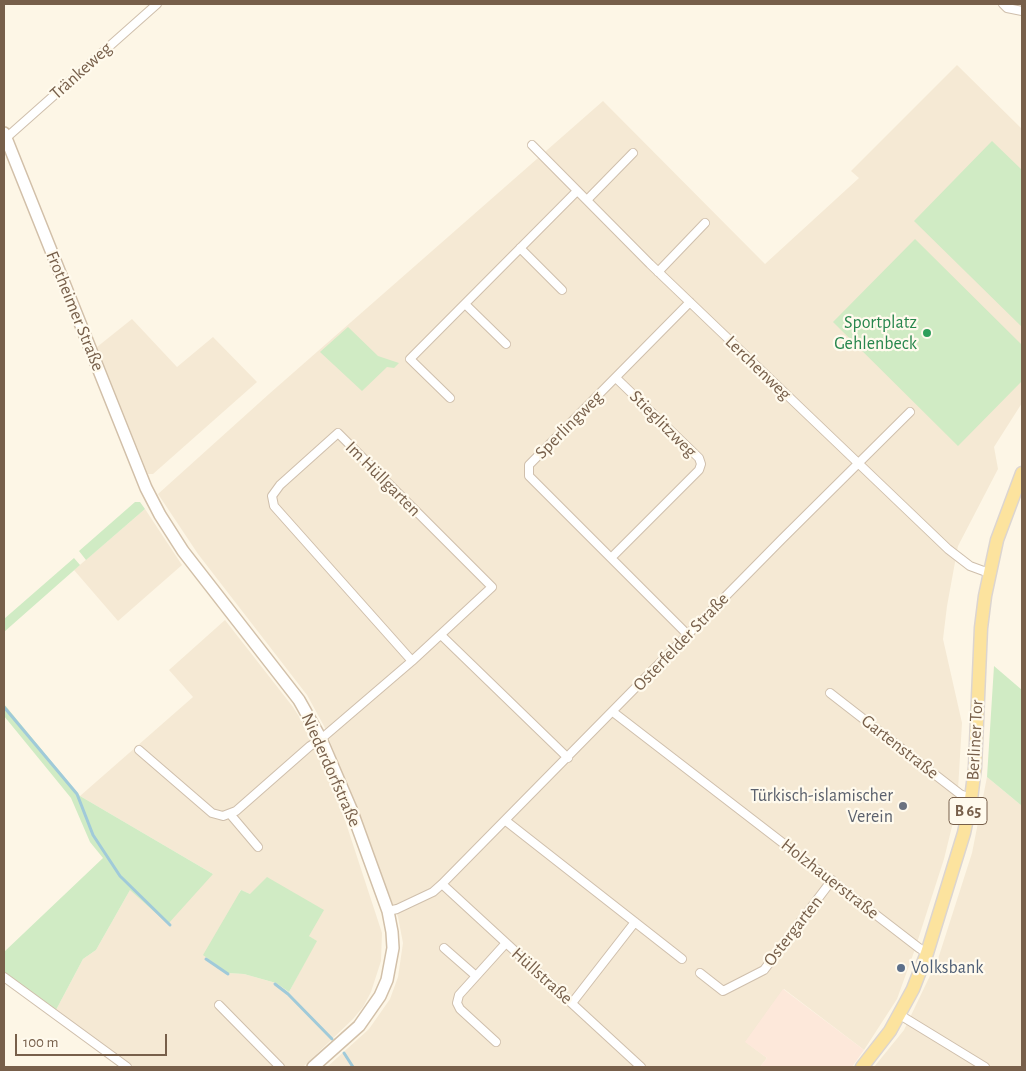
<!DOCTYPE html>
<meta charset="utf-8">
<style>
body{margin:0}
#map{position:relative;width:1026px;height:1071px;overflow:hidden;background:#fdf6e6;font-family:"Alegreya Sans",sans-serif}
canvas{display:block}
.frame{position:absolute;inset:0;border:5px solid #775f4a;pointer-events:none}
.scale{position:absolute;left:15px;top:1034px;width:152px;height:22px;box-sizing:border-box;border:2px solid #775f4a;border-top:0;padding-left:6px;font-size:15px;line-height:18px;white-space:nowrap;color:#775f4a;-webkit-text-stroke:4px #fffaed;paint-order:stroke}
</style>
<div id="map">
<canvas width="1026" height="1071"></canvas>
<div class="frame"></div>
<div class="scale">100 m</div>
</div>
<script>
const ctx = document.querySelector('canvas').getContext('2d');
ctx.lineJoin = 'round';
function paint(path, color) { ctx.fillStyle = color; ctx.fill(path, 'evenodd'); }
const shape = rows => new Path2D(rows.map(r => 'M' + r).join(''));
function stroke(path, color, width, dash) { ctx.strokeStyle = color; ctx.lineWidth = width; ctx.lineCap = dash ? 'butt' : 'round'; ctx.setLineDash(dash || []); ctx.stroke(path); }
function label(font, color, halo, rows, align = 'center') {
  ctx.font = font + ' "Alegreya Sans",sans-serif'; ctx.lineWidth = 4.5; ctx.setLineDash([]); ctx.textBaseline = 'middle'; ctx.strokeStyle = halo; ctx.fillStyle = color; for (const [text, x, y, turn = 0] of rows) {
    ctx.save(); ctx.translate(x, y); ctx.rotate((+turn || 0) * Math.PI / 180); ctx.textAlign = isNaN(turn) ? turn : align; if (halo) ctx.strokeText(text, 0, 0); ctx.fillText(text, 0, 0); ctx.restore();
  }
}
paint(shape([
 [957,65,1022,129,1022,403,994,447,998,469,958,546,947,606,943,639,962,723,957,806,944,859,914,952,897,999,864,1050,784,989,746,1042,767,1058,760,1067,327,1067,369,1029,390,999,398,977,403,943,398,917,324,726,307,695,198,554,158,494,269,394,603,101,765,264,859,178,851,171],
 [132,319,177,367,213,337,257,382,153,474,148,474,97,347],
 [145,509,182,565,118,621,74,570],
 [225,620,293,707,314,740,342,811,382,933,381,961,371,992,363,1007,353,1019,303,1067,134,1067,56,1010,83,959,96,950,130,890,213,874,80,796,193,697,169,670],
 [240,890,250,894,316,941,289,992,276,983,244,974,228,973],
 [987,777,1022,806,1022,1067,874,1067,904,1030,938,959,972,853]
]), '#f5e9d4');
paint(shape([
 [783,989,864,1050,852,1067,760,1067,767,1058,745,1042]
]), '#fde8da');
paint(shape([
 [992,141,1022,170,1022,327,914,221],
 [915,239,1022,345,1022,381,958,446,833,322],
 [348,327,378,356,399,363,394,368,387,367,362,391,320,352],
 [135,502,140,502,145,509,86,560,79,551],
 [74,558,80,565,4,632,4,619],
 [994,666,1022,690,1022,806,987,777],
 [4,704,80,796,213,874,168,924,130,890,96,950,83,959,56,1010,4,972,4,952,103,858,90,842,71,798,4,716],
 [267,877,324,910,309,936,317,941,289,992,276,983,244,974,228,973,203,955,241,890,250,894]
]), '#d0ebc4');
stroke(shape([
 [4,707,77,794,93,835,120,876,170,925],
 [206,959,228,974],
 [275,984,288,994,332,1039],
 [344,1053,353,1067]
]), '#a0cad9', 3);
const street = shape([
 [1003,4,1007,8,1022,11],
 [6,138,157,4],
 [532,145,650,264,948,549,970,566,989,573],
 [587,200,633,153],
 [520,248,562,290],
 [658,272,705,223],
 [465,304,506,344],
 [450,398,410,359,577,191],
 [611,558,699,470,701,464,699,458,616,378],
 [441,635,568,758],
 [688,635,529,476,529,465,690,302],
 [830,693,960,794,971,799],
 [613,712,919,948,927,953],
 [139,750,212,813,223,816,236,811,310,746,321,739,412,661,492,587,338,433,280,485,272,496,274,506,412,661],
 [230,814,258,847],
 [506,821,682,959],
 [442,884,641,1067],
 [388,911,397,909,433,892,442,884,782,539,910,412],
 [444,948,476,976],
 [700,973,723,991,764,970,832,880],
 [4,977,127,1067],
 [572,1003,635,922],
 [219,1005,280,1067],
 [900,1015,985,1067],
 [496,1042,460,1009,457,1003,459,995,506,943]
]);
const secondary = shape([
 [4,133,146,488,160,515,183,551,299,700,321,739,351,809,388,911,392,932,393,948,387,980,380,996,359,1026,313,1067]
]);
const primary = shape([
 [862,1067,890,1031,913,989,927,953,964,833,971,799,975,767,981,628,985,596,997,540,1022,473]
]);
stroke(street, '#cfbfac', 10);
stroke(secondary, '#d2c0a9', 14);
stroke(primary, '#dcd5d0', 15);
stroke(street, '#fff', 8);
stroke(secondary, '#fff', 11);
stroke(primary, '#fce39e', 12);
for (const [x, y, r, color] of [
 [927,333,5,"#2e9e5b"],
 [903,806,5,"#6b7280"],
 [901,968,5,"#5c6f8a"]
]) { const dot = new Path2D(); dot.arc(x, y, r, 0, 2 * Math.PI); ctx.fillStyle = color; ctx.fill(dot); stroke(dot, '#fffaed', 2); }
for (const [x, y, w] of [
 [968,811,38]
]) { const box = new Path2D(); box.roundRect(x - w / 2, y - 13.5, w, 27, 4); ctx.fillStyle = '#fffaed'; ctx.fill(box); stroke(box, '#775f4a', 1); }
label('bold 16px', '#775f4a', null, [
 ["B 65",968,811]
]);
label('18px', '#775f4a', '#fffaed', [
 ["Tränkeweg",81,71,-42],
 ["Frotheimer Straße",75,311,68],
 ["Lerchenweg",758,368,44],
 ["Stieglitzweg",663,424,45],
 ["Sperlingweg",569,425,-45],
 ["Im Hüllgarten",383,479,45],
 ["Osterfelder Straße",681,642,-46],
 ["Berliner Tor",975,740,-87],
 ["Gartenstraße",900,747,38],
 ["Niederdorfstraße",331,770,66],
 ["Holzhauerstraße",830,879,38],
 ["Ostergarten",793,931,-52],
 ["Hüllstraße",542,976,42]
]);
label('18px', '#27864d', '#fffaed', [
 ["Sportplatz",917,323],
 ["Gehlenbeck",917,344]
], 'right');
label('18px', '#5b616d', '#fffaed', [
 ["Türkisch-islamischer",893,796],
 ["Verein",893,817]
], 'right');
label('18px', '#4e5e75', '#fffaed', [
 ["Volksbank",911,968]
], 'left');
</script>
